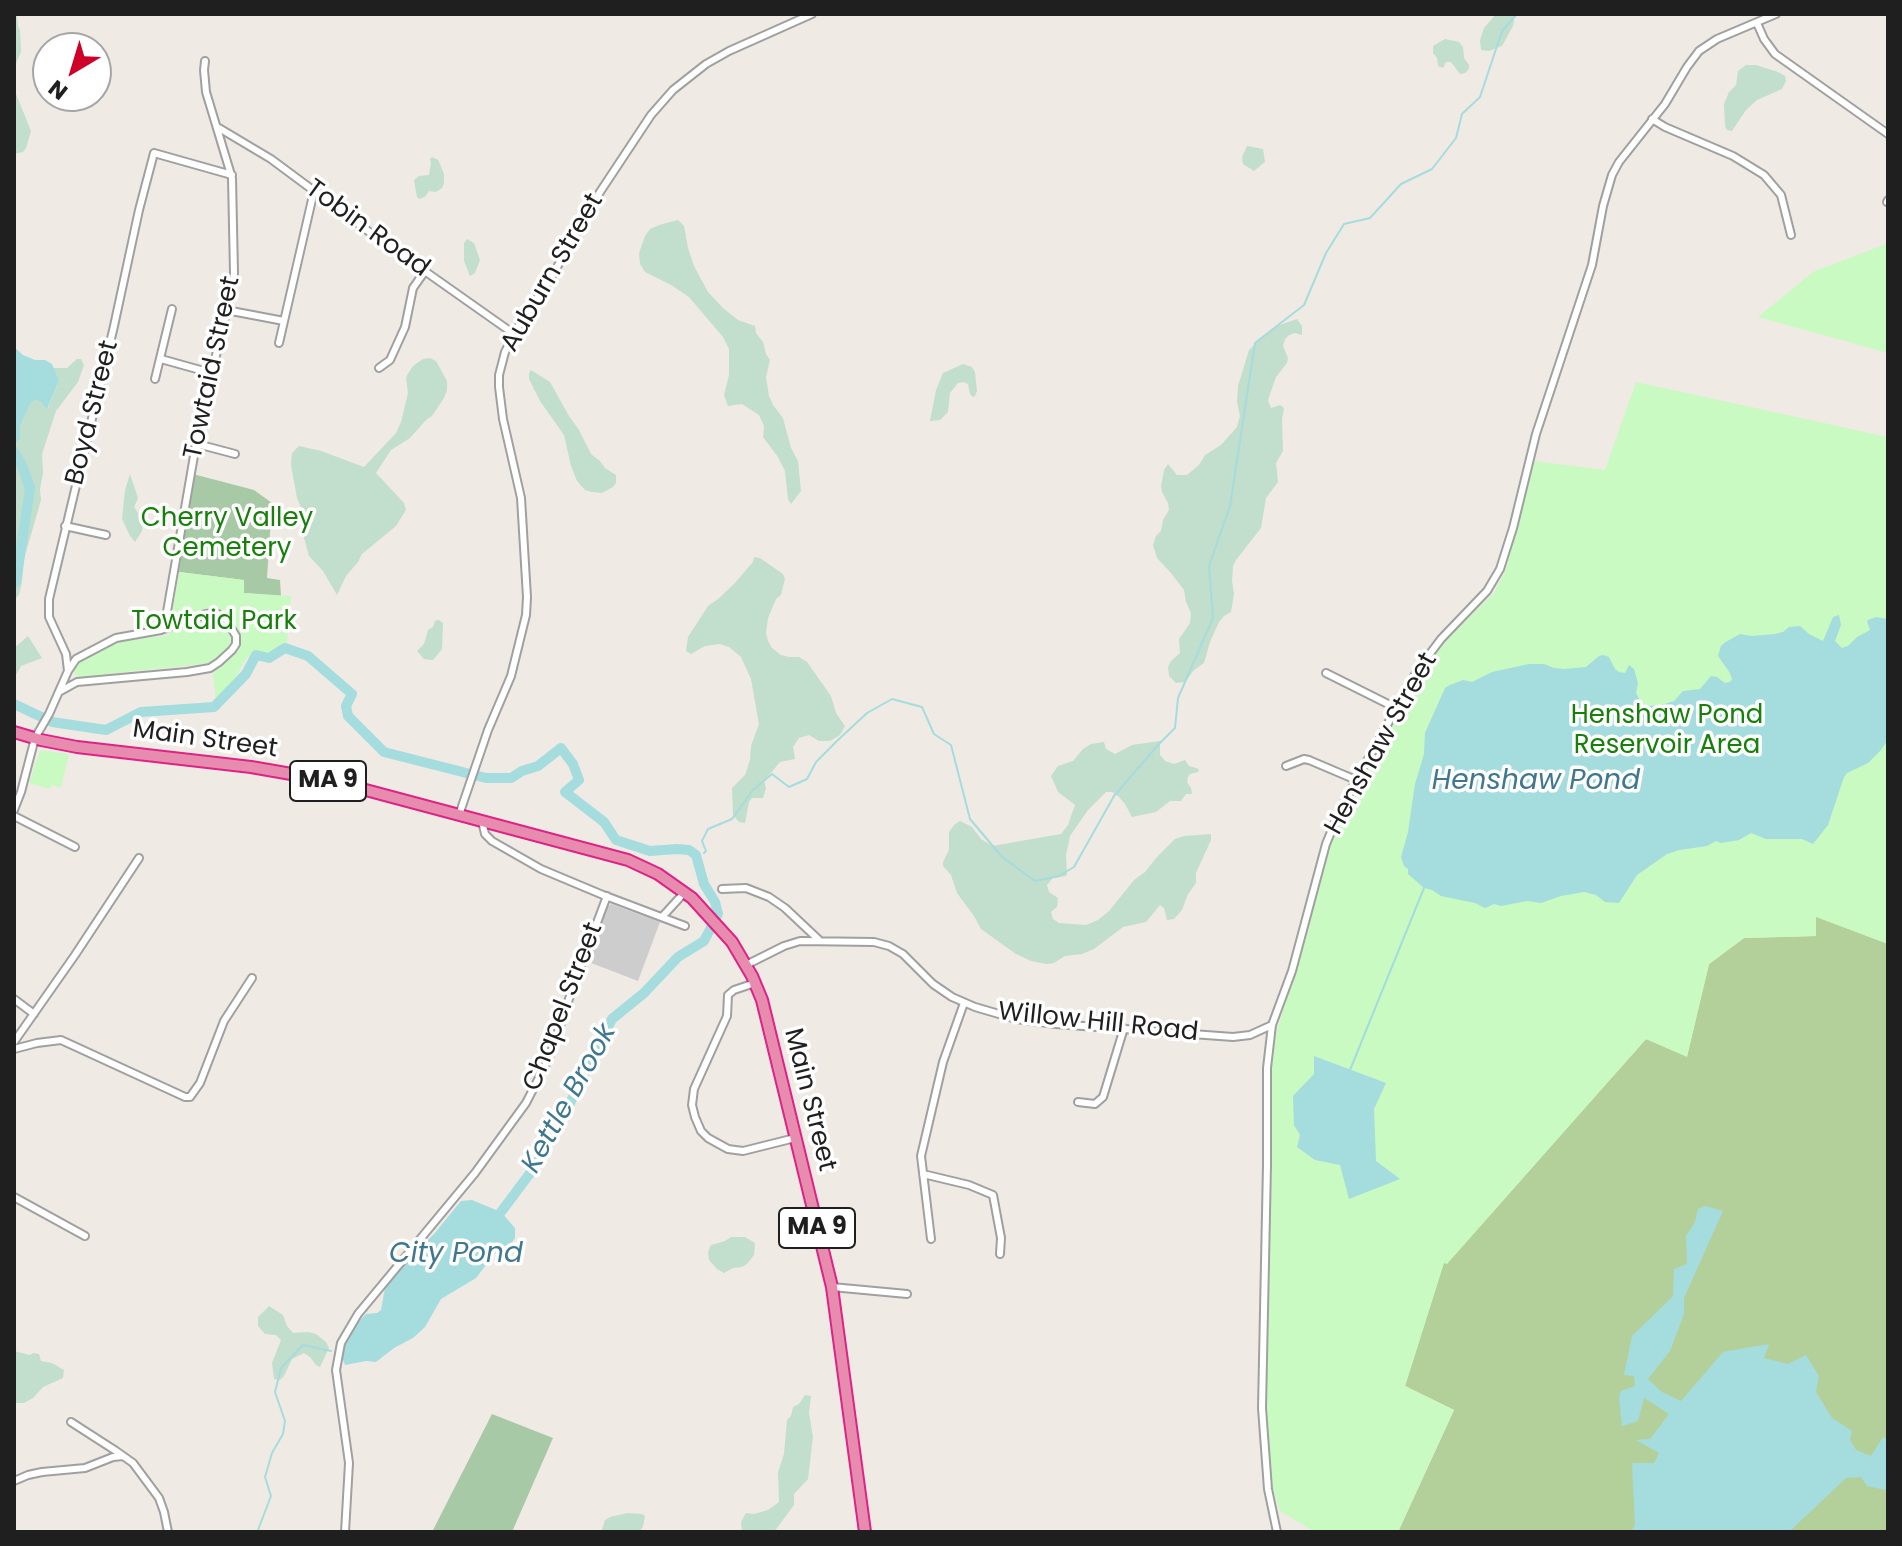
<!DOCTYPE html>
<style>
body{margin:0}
#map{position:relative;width:1902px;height:1546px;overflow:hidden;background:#f0eae5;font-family:Poppins,sans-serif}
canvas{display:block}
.frame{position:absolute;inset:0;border:16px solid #1f1f1f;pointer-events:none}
.north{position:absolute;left:32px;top:32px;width:80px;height:80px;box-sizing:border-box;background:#fff;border:2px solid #a5a5a5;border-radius:50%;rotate:218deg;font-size:22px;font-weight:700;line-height:32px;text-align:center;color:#1f1f1f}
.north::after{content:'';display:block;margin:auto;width:28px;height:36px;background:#ce0027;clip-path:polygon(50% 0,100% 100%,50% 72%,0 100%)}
</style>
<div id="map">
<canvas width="1902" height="1546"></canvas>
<div class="frame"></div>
<div class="north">N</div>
</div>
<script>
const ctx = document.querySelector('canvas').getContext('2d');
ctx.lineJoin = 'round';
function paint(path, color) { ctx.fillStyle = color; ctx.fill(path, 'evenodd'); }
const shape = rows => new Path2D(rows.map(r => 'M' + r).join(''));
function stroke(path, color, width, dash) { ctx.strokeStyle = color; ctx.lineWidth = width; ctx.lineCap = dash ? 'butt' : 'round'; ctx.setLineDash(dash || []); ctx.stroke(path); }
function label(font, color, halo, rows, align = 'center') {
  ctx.font = font + ' Poppins,sans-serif'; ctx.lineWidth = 7; ctx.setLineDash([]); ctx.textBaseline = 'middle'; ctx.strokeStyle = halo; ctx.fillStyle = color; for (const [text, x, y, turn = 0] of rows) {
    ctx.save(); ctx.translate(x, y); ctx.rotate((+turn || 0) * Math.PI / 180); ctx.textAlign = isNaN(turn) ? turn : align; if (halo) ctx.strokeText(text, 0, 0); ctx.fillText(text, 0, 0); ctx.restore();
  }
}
paint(shape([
 [611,904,660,922,638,981,586,961,607,907]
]), '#cdcdcd');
paint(shape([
 [1816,916,1888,944,1888,1532,1398,1532,1454,1410,1405,1386,1444,1262,1447,1263,1646,1039,1687,1056,1709,964,1744,938,1815,936]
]), '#b4d09a');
paint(shape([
 [14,14,17,15,18,26,20,30,21,52,14,68],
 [1496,14,1515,14,1513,26,1502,46,1489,51,1481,50,1480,40,1484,28],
 [1445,39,1459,42,1463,47,1464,58,1469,65,1469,69,1465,73,1460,74,1451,62,1446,62,1443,68,1438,66,1437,58,1433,53,1433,46],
 [1746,65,1756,65,1778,72,1785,76,1786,81,1782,89,1757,100,1746,110,1732,131,1727,130,1725,126,1724,104,1729,92,1736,85,1738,71],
 [14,89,31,131,26,148,23,152,14,154],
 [1247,146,1263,149,1265,162,1254,171,1243,164,1242,157],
 [432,157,438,160,440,164,444,174,444,183,442,188,436,192,429,191,425,197,419,199,417,197,414,180,419,176,429,175,431,163,430,159],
 [678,220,684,226,688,248,694,266,708,292,723,308,738,320,755,326,756,333,763,342,766,354,770,360,766,377,769,396,773,405,783,418,791,448,798,461,801,491,791,504,788,499,785,471,778,457,763,437,764,426,759,415,742,404,728,406,724,395,729,375,729,349,723,337,689,297,671,285,645,272,640,264,639,253,645,236,650,229,659,225],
 [467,239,474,243,480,260,475,273,470,276,464,261,464,243],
 [1297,319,1302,326,1302,335,1295,333,1289,335,1285,339,1283,346,1288,358,1287,363,1276,377,1268,400,1271,408,1280,405,1284,408,1282,419,1283,451,1276,463,1278,482,1266,498,1261,528,1236,560,1233,566,1232,581,1234,594,1231,612,1224,616,1219,622,1210,642,1204,663,1194,670,1185,682,1176,683,1169,676,1168,667,1171,661,1180,653,1179,639,1190,623,1191,613,1186,602,1184,590,1171,573,1157,558,1153,545,1156,536,1161,531,1163,520,1169,510,1168,503,1162,492,1161,486,1164,470,1168,464,1177,475,1187,475,1199,465,1205,455,1221,445,1237,427,1240,416,1237,402,1238,386,1249,350,1262,337,1277,326],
 [430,358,436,361,447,381,447,390,444,398,432,416,426,420,410,438,391,450,376,473,404,503,406,510,396,526,362,554,358,562,346,576,337,595,323,571,309,556,303,534,303,512,297,498,291,465,292,453,299,446,321,451,364,467,396,433,401,422,408,393,406,377,413,366,423,359],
 [77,359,81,359,84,365,78,382,56,411,42,454,43,473,40,489,41,500,24,559,22,582,19,595,14,600,14,445,20,439,20,426,31,401,35,400,41,402,48,408,59,381,53,368,67,368],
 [963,364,972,367,975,372,977,391,975,396,973,397,970,394,968,384,964,382,958,383,950,393,948,412,940,420,930,421,936,390,943,373],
 [531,370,550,382,569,416,579,430,591,454,600,461,605,468,616,475,616,483,613,487,602,493,592,492,585,490,577,481,571,466,564,435,540,401,529,379,529,373],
 [130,474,138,498,134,507,143,520,142,531,135,542,130,536,122,519,125,490],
 [754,557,760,558,783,574,785,579,781,595,776,599,768,618,766,633,768,641,772,648,781,655,789,657,799,657,807,662,831,696,836,713,845,726,840,735,830,741,819,741,809,735,799,738,793,747,795,759,780,762,764,781,766,788,763,798,752,798,749,802,745,823,739,822,733,815,732,788,745,775,750,760,751,746,759,724,751,679,741,657,729,647,720,644,705,646,691,654,686,651,688,637,708,606,718,599,734,584,753,562],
 [439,620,443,623,442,649,433,660,424,659,417,651,424,644,428,630,433,627,435,621],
 [28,636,42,658,21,666,15,677,14,684,14,648],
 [1160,741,1160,755,1165,761,1174,764,1185,760,1189,766,1199,769,1198,772,1190,774,1188,777,1187,782,1191,788,1192,794,1186,794,1181,801,1170,801,1156,812,1132,817,1125,804,1118,796,1112,792,1106,792,1088,810,1070,836,1066,855,1067,874,1066,876,1053,878,1047,885,1049,892,1058,898,1057,907,1051,912,1053,919,1059,923,1086,925,1098,920,1109,911,1134,880,1145,872,1157,857,1175,839,1184,836,1211,834,1211,840,1196,873,1196,883,1188,894,1182,910,1174,919,1167,920,1164,908,1160,905,1146,922,1123,927,1094,949,1082,954,1065,956,1054,963,1047,964,1031,961,1016,954,981,929,974,916,957,893,951,875,943,866,943,862,949,850,949,832,954,825,960,821,972,827,981,839,992,846,1061,834,1068,825,1075,805,1058,792,1051,776,1058,766,1073,761,1083,749,1091,744,1104,742,1106,749,1115,754,1132,745],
 [731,1237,745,1237,755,1243,754,1255,747,1264,742,1267,733,1268,724,1273,717,1269,709,1260,708,1252,711,1245,725,1241],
 [269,1306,283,1315,287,1326,293,1333,308,1332,316,1334,326,1342,329,1348,320,1367,316,1365,310,1357,304,1353,292,1359,284,1376,280,1380,274,1379,272,1363,281,1340,276,1335,265,1334,258,1326,258,1317],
 [14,1351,30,1355,33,1353,39,1354,41,1361,52,1363,64,1370,63,1378,43,1387,33,1398,24,1403,14,1403],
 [805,1395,811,1396,809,1413,813,1437,808,1479,794,1494,794,1505,774,1532,742,1532,741,1522,746,1513,754,1514,768,1510,779,1502,778,1472,784,1454,787,1420,791,1416,793,1407,799,1404],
 [628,1513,642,1514,645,1516,643,1526,640,1532,601,1532,605,1520,610,1517]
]), '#c2decc');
paint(shape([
 [193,474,254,490,272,503,267,578,280,580,281,596,244,593,243,580,179,572],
 [492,1414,553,1438,512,1532,432,1532]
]), '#a8c9a6');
paint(shape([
 [1888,243,1888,353,1758,317,1813,272],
 [1636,382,1888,437,1888,944,1816,917,1816,936,1744,938,1709,964,1687,1057,1646,1039,1447,1264,1444,1263,1405,1386,1454,1410,1398,1532,1315,1532,1280,1511,1272,1486,1265,1428,1267,1271,1272,1179,1270,1101,1272,1057,1277,1030,1308,930,1328,851,1347,808,1385,734,1418,679,1446,639,1494,593,1507,567,1511,543,1534,461,1605,470],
 [179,572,244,580,244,593,291,596,287,643,270,652,247,657,228,690,216,701,212,663,78,677,75,674,74,668,80,661,120,639,137,636,156,637,169,635],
 [40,750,69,754,61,788,51,785,50,789,29,783]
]), '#c8fac2');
paint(shape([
 [14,347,23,355,35,360,45,360,52,364,59,381,47,409,41,402,35,400,31,402,20,426,20,439,14,445],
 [1839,615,1841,625,1835,641,1842,648,1848,646,1857,637,1870,630,1867,621,1868,620,1876,617,1887,619,1888,732,1887,741,1881,750,1868,763,1847,773,1844,777,1828,825,1813,844,1802,839,1766,839,1751,833,1739,840,1721,843,1716,841,1707,846,1679,850,1667,854,1637,875,1619,903,1605,902,1596,895,1584,892,1561,896,1541,903,1527,901,1501,906,1494,904,1485,908,1475,903,1441,896,1432,890,1424,888,1408,874,1408,869,1404,866,1401,857,1408,832,1415,784,1424,754,1425,733,1445,688,1450,685,1463,680,1472,682,1492,672,1529,664,1544,664,1554,668,1564,669,1586,667,1599,656,1603,655,1609,657,1615,669,1619,672,1625,673,1629,665,1634,669,1638,683,1636,693,1642,704,1649,706,1661,705,1674,701,1683,691,1700,689,1711,676,1717,677,1725,683,1730,682,1732,679,1730,673,1718,656,1721,646,1724,643,1740,634,1752,636,1775,634,1783,632,1789,627,1800,626,1809,634,1823,641,1833,617],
 [1314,1056,1386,1083,1374,1109,1376,1161,1400,1179,1349,1199,1340,1165,1315,1160,1297,1147,1300,1135,1294,1125,1293,1096,1314,1074],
 [472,1200,501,1212,515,1228,515,1238,511,1244,499,1248,476,1278,441,1299,425,1327,413,1338,394,1348,376,1362,366,1361,345,1365,341,1354,345,1343,358,1322,366,1314,377,1313,381,1310,385,1288,398,1269,434,1234,461,1201],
 [1705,1206,1723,1211,1684,1298,1684,1314,1670,1351,1648,1379,1662,1392,1681,1401,1723,1352,1769,1344,1764,1358,1788,1364,1806,1355,1819,1376,1816,1392,1832,1418,1852,1431,1850,1440,1856,1450,1871,1456,1883,1437,1888,1440,1888,1489,1885,1490,1867,1486,1861,1477,1846,1478,1789,1532,1631,1532,1635,1525,1632,1463,1654,1463,1659,1453,1636,1440,1650,1439,1669,1414,1644,1398,1638,1421,1622,1426,1619,1397,1621,1391,1635,1386,1634,1376,1624,1375,1632,1336,1673,1296,1674,1269,1687,1264,1686,1236,1695,1222,1698,1209]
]), '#a5dcde');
stroke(shape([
 [704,853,706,851,702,841,708,829,732,819,753,790,772,774,789,787,807,779,816,762,838,740,867,713,892,699,922,707,934,734,951,745,970,819,1002,857,1035,881,1059,876,1074,867,1114,796,1158,745,1175,728,1178,698,1213,618,1209,566,1230,506,1255,343,1304,305,1326,253,1344,224,1370,218,1401,184,1432,169,1456,138,1462,114,1480,97,1502,31,1517,14],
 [696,855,700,855],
 [1350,1070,1424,888],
 [260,1532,258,1530,271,1496,265,1477,272,1453,283,1434,285,1421,275,1392,281,1368,303,1345,331,1351]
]), '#a5dcde', 2);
stroke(shape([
 [14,452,23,468,30,488,16,582,14,583],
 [14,704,52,722,106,730,141,712,214,707,246,674,256,655,269,658,285,648,308,656,352,694,346,706,348,716,384,752,486,778,511,778,522,771,538,766,561,748,573,764,579,780,565,792,604,822,616,840,650,851,677,849,689,850,696,855,704,884,715,902,718,914,704,941,678,957,644,993,612,1019,566,1111,534,1168,501,1212]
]), '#a5dcde', 10);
const minor = shape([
 [1757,23,1764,39,1775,54,1888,134],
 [1652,119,1665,127,1733,156,1764,175,1781,195,1791,235],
 [219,128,271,159,368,231,514,334],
 [1887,202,1888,200],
 [226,310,284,321],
 [279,343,314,191],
 [161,359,211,373],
 [379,368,390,360,405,327,413,288,425,271],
 [155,379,172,309],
 [196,447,201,445,235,454],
 [65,526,106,535],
 [164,629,199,427,231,292,234,273,232,178,206,92,204,70,205,61],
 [68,671,66,654,49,617,49,599,114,326,139,210,154,153,232,175],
 [1326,673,1396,708],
 [1286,766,1304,759,1309,760,1356,780],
 [14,810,21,792,35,738,49,714,68,671,76,659,116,638,161,630,206,614,216,613,225,618,236,636,236,644,232,650,219,662,210,668,187,672,77,682,59,692],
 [459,815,488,730,511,676,526,615,527,597,521,498,503,419,499,387,499,375,505,352,518,327,549,281,600,192,651,115,673,90,706,64,729,51,812,14],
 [14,816,75,847],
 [482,821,485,834,492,841,541,869,603,895,685,926],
 [722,889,746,888,769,897,785,908,819,940],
 [662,917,684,893],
 [746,965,784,946,800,941,874,942,889,946,903,954,933,984,952,997,975,1007,1016,1019,1056,1024,1233,1037,1250,1035,1272,1025],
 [755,983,734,990,728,995,727,1016,694,1089,692,1105,695,1117,701,1131,708,1138,728,1149,743,1151,795,1138],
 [14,999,34,1014],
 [14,1042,75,955,139,858],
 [14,1049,37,1043,61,1040,185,1097,190,1097,200,1083,224,1021,252,978],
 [1078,1102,1095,1104,1103,1097,1124,1028],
 [923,1174,969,1185,993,1195,1001,1238,1000,1254],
 [14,1197,85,1236],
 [931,1239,921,1156,943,1062,964,1003],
 [832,1287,907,1294],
 [71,1422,116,1451,133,1463,159,1498,164,1512,168,1532],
 [14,1481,28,1475,42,1472,85,1468,113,1457,123,1456],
 [345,1532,349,1463,336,1370,341,1343,358,1314,475,1173,526,1103,549,1058,574,984,607,896],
 [1277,1532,1268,1489,1262,1408,1267,1165,1267,1068,1272,1025,1292,971,1326,844,1341,808,1417,671,1441,639,1487,591,1500,569,1513,528,1536,434,1592,265,1603,206,1612,175,1619,162,1665,104,1687,67,1699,51,1717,39,1776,14]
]);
const highway = shape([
 [14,732,41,740,77,747,251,767,320,779,362,789,628,860,658,874,692,898,732,942,752,976,762,1000,832,1287,865,1532]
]);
stroke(minor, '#a0a0a0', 10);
stroke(highway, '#dd2386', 14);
stroke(minor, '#fff', 6);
stroke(highway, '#e88caf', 10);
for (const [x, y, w] of [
 [328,781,76],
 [817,1228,76]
]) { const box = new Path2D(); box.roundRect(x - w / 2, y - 20, w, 40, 6); ctx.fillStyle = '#fff'; ctx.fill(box); stroke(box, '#1f1f1f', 2); }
label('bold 24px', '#1f1f1f', null, [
 ["MA 9",328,781],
 ["MA 9",817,1228]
]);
label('26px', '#1f1f1f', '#fff', [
 ["Tobin Road",367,229,36],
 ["Auburn Street",553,273,-60],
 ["Towtaid Street",213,368,-78],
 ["Boyd Street",93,413,-76],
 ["Main Street",205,740,8],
 ["Henshaw Street",1382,744,-61],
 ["Chapel Street",564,1007,-69],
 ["Willow Hill Road",1098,1023,6],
 ["Main Street",809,1100,76]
]);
label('26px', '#17800a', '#fff', [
 ["Cherry Valley",227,519],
 ["Cemetery",227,549],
 ["Towtaid Park",214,622],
 ["Henshaw Pond",1667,716],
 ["Reservoir Area",1667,746]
]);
label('italic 28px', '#3f7791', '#fff', [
 ["Henshaw Pond",1536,782],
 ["Kettle Brook",570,1099,-61],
 ["City Pond",456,1255]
]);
</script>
